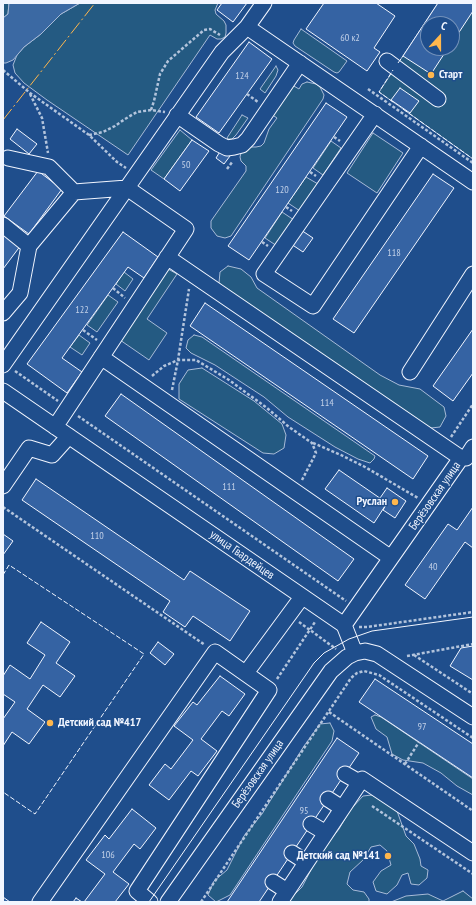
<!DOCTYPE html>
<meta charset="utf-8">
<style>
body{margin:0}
#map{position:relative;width:476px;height:905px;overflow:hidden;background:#1f4e8c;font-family:"PT Sans Narrow",sans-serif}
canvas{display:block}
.frame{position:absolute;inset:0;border:4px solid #f2f6ff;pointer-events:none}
.north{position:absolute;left:420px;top:16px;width:40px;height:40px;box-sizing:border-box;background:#1f4e8c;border:1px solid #7391ba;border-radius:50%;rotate:21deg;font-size:11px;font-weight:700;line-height:16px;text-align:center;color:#f2f6ff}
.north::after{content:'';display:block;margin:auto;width:14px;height:18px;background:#ffb74d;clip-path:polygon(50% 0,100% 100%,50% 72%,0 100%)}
</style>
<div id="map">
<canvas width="476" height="905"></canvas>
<div class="frame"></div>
<div class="north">С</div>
</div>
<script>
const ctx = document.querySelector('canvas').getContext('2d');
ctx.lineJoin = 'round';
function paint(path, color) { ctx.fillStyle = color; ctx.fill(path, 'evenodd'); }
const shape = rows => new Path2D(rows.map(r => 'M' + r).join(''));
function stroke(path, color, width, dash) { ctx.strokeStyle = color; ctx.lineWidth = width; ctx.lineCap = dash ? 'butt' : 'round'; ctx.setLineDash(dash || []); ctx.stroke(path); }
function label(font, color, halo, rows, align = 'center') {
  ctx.font = font + ' "PT Sans Narrow",sans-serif'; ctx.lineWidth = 3; ctx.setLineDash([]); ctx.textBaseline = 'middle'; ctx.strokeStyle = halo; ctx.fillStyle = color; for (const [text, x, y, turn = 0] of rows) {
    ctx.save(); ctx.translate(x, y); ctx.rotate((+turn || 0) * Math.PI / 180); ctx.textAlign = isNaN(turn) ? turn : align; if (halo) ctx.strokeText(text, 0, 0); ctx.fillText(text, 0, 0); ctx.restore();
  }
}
const green = shape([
 [3,3,9,3,8,14,3,18,3,3],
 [80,3,218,3,215,10,216,14,224,21,226,25,226,33,225,37,221,39,217,39,210,35,128,155,47,100,24,83,15,73,13,65,17,55,24,47,41,34,61,14,80,3],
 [438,3,473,3,473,159,379,92,438,3],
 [428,24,452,24,452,48,428,48,428,24],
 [301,29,347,61,339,72,337,73,334,72,295,46,293,43,294,40,301,29],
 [276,66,278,70,276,76,265,93,260,89,276,66],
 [307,82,316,84,320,87,324,95,323,99,231,236,225,238,217,236,211,228,211,221,246,171,246,166,241,161,240,157,241,153,247,147,256,147,261,146,264,143,269,129,277,118,271,114,292,85,299,89,302,84,307,82],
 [242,115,248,118,236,135,232,139,228,139,227,138,242,115],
 [180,130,192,140,164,179,151,170,180,130],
 [373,133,403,153,377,193,347,173,373,133],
 [331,141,341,148,323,175,313,168,331,141],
 [306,177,318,184,300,211,288,203,306,177],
 [282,212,294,220,277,246,265,238,282,212],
 [228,266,241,269,251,277,257,288,380,375,399,385,420,389,444,407,446,416,440,427,431,428,418,421,229,294,219,283,220,272,228,266],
 [168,269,177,274,147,319,167,333,149,360,120,340,168,269],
 [124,272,133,279,125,291,116,284,124,272],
 [108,295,118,302,97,332,87,325,108,295],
 [79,335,90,343,82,355,70,347,79,335],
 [194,335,202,337,375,456,374,459,370,463,358,459,335,447,288,417,264,397,215,365,191,353,186,348,188,340,194,335],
 [202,368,254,401,282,424,286,435,284,448,274,454,263,453,179,399,179,384,188,370,202,368],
 [375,715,381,717,473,779,473,795,457,786,441,773,423,763,403,760,392,754,387,737,376,729,371,717,375,715],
 [330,723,334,731,332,741,230,895,216,902,208,895,214,881,227,870,244,836,262,814,304,746,320,724,330,723],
 [372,795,397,811,406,836,414,844,420,859,421,866,428,870,427,878,419,885,411,884,408,873,402,875,397,885,387,894,376,891,373,882,381,871,391,865,387,851,380,845,371,847,363,860,350,872,347,884,353,890,364,892,369,899,369,902,287,902,302,887,313,866,324,848,339,829,350,810,363,796,372,795],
 [463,891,473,899,473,902,391,902,406,896,428,894,443,901,463,891]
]);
paint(green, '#245a82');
stroke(green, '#a8bbd7', 1);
const water = shape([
 [9,3,80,3,61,14,41,34,24,47,13,60,6,63,3,63,3,18,8,14,9,3]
]);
paint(water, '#3b69a3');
stroke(water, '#a8bbd7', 1);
const building = shape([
 [222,3,247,3,233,22,217,10,222,3],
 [324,3,376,3,395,16,374,48,380,52,367,71,306,29,324,3],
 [438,3,473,3,473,11,452,43,452,24,428,24,428,48,448,48,431,74,403,56,438,3],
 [249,42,272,59,219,133,196,117,249,42],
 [400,88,419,101,410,113,391,100,400,88],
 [326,103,347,117,249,260,228,246,326,103],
 [17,129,37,144,29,154,10,139,17,129],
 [192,140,209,151,180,191,164,179,192,140],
 [221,150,230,156,224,164,216,158,221,150],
 [38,171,62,189,29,234,4,216,38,171],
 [433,174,454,188,354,333,333,319,433,174],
 [301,230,313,238,303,252,291,244,301,230],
 [3,232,21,245,3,269,3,232],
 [123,232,158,257,144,278,128,267,62,358,82,372,67,393,27,364,123,232],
 [205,303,428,456,413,479,190,326,205,303],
 [473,329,473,373,453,401,433,386,473,329],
 [121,394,354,559,338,581,105,416,121,394],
 [339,470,387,503,374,523,325,489,339,470],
 [36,479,184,580,190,571,250,611,230,641,193,616,185,627,163,612,170,601,22,500,36,479],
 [387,488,406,501,395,518,383,510,387,503,380,498,387,488],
 [473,507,473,548,465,542,425,599,405,585,448,524,457,530,473,507],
 [3,534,13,541,3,555,3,534],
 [41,622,70,642,56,663,75,676,60,697,43,685,27,709,45,722,29,744,12,732,3,746,3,719,15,702,3,694,3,676,10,665,30,679,45,655,27,643,41,622],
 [158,642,174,654,165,665,150,653,158,642],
 [473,646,473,680,450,666,461,648,473,646],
 [220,676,245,694,229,716,222,711,201,739,217,751,198,776,191,771,169,800,149,785,165,764,171,769,193,740,174,726,193,702,197,705,220,676],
 [375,679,473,744,473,778,359,702,375,679],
 [337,738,359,753,259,902,227,902,337,738],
 [132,809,156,828,140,849,134,844,113,872,129,884,115,902,84,902,105,874,86,860,105,835,109,839,132,809],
 [3,897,10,902,3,902,3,897],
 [76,898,82,902,73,902,76,898]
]);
paint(building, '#3563a3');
stroke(building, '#f2f6ff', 1);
const minor = shape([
 [247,27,473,182],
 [387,61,438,99],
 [375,114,264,274,313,306,421,146],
 [177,115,219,144,227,148,234,147,242,145,248,139,300,63],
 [8,158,49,167,74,192],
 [3,225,29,246,74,192,127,188,186,229,55,427],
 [167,257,461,458],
 [3,313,20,293,29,246],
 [101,357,391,558],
 [3,365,222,52,247,27,264,3],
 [410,372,473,274],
 [3,391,344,625,355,653],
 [3,486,29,448,52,455,69,436],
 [344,625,461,458,466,458,473,447],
 [246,673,302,597],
 [345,774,359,782],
 [328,799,342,808],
 [311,824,326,833],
 [292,853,306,862],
 [273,882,287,891],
 [40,902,215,652,269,690,137,891,150,902],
 [168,902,331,671,347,657,355,653,365,651,377,654,473,717],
 [280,902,362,779,473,853]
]);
stroke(minor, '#f2f6ff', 17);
stroke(shape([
 [3,70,30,93,89,135,117,162,126,168],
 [368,89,473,163],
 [30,94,42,118,48,153],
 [247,94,258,102],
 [151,110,154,101,160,74,168,61,204,30,210,29,220,35],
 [89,135,103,132,115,126,125,119,137,112,151,110,165,112],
 [334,137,340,141],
 [227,169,233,161],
 [310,172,316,176],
 [286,207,292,211],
 [262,242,268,246],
 [113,288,125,298],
 [83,330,97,340],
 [15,371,58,401],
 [152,376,164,366,178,360,196,360,229,380,267,408,289,427,312,443,316,453,302,480],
 [172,390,178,360,189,289],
 [78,416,346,601],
 [451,437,473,404],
 [313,443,341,455,365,467,418,498],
 [3,507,205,645],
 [299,622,336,649],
 [359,627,367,627,473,612],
 [414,655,473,694],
 [407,656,473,644],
 [277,679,315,622],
 [329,712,473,811],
 [405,764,419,742],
 [372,806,473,874],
 [201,902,351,678,357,673,364,671,379,675,473,738]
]), '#b3c4dc', 2.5, [3, 2]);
stroke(minor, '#1f4e8c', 15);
stroke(shape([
 [149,902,314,663,324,653,349,639,372,631,473,617]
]), '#f2f6ff', 1);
stroke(shape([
 [398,63,403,56],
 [393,102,379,92,393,70],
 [403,109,473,159],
 [3,575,9,565,144,654,35,814,3,792]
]), '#f2f6ff', 1, [5, 2]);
stroke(shape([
 [3,120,95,3]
]), '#ffb74d', 1, [14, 3, 2, 3]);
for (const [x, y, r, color] of [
 [431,75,4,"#ffb74d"],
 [395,502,4,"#ffb74d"],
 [50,723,4,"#ffb74d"],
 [388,856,4,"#ffb74d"]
]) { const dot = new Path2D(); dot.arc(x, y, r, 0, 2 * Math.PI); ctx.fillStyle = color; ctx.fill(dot); stroke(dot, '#1f4e8c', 1.5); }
label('10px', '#c3d1e8', null, [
 ["60 к2",350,38],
 ["124",242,76],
 ["50",186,165],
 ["120",282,190],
 ["118",394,253],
 ["122",82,310],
 ["114",327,403],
 ["111",229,487],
 ["110",97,536],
 ["40",433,567],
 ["97",422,727],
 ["95",304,811],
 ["106",108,855]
]);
label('bold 12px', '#f2f6ff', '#1f4e8c', [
 ["Старт",439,75],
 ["Руслан",387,502,"right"],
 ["Детский сад №417",58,723],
 ["Детский сад №141",380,856,"right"]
], 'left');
label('12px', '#f2f6ff', '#1f4e8c', [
 ["Берёзовская улица",435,496,-55],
 ["улица Гвардейцев",242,555,35],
 ["Берёзовская улица",258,774,-55]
]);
</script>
